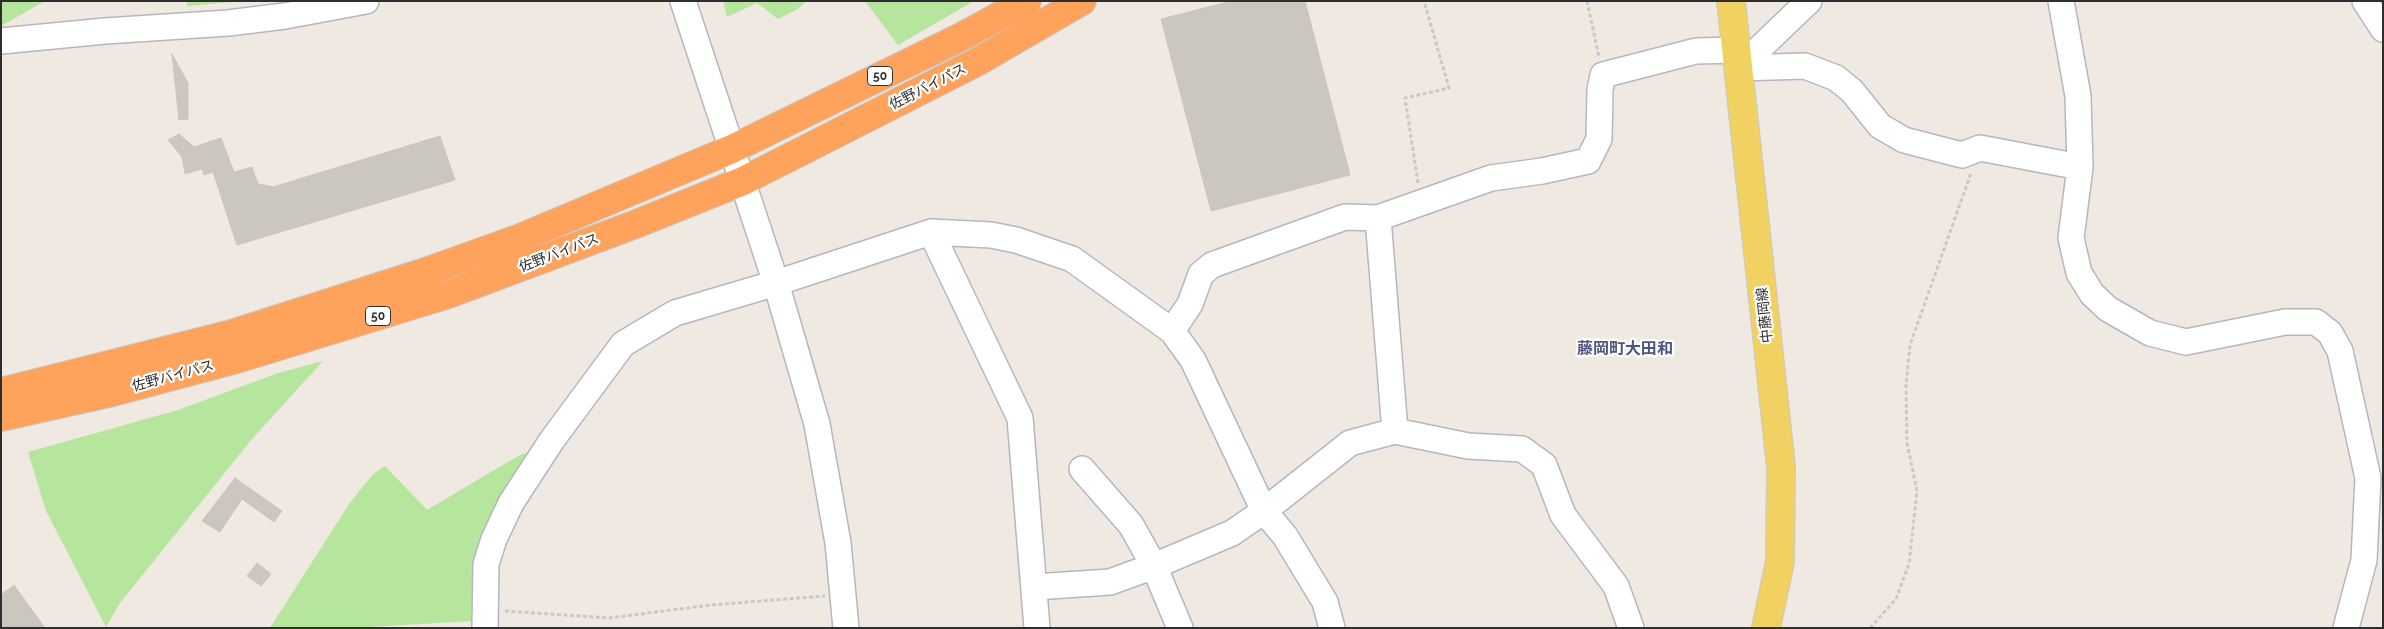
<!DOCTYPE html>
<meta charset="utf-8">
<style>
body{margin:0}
#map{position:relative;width:2384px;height:629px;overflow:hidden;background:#efe9e1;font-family:Raleway,sans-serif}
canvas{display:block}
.frame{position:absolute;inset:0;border:2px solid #2e2e2e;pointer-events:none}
</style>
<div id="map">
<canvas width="2384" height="629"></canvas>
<div class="frame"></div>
</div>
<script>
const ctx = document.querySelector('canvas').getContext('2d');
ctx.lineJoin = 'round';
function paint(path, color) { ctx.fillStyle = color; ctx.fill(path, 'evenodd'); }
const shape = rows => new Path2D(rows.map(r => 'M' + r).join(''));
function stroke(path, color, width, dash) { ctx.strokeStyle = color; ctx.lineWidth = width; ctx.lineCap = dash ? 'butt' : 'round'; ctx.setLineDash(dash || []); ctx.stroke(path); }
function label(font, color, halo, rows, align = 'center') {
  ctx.font = font + ' Raleway,"Noto Sans JP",sans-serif'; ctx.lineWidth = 4.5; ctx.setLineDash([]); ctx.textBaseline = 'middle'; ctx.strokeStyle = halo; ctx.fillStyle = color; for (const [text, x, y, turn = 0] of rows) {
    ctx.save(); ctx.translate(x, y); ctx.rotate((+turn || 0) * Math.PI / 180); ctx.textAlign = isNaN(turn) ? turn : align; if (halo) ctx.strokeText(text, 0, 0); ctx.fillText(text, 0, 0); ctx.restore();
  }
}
paint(shape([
 [1,1,45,1,1,26],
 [186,1,242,1,188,6],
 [723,1,807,1,796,10,778,19,757,3,727,17],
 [865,1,974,1,898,45],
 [323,361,252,439,120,603,106,627,46,511,28,452,178,410,278,373],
 [539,449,500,511,493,620,350,628,270,628,349,504,373,474,385,466,427,510,506,463,522,454]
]), '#b6e59e');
const building = shape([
 [1232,1,1305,1,1350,175,1211,211,1161,19,1232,1],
 [172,54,188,83,188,119,179,120,172,54],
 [179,134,194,147,221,138,234,172,252,167,258,184,273,187,440,136,455,180,237,245,213,172,204,175,202,169,185,174,182,157,168,140,179,134],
 [235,478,282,511,274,522,242,499,220,532,202,521,235,478],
 [257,563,271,574,261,586,247,576,257,563],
 [14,585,45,628,1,628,1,595,14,585]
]);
paint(building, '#cbc7bf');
stroke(building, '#cbc5ba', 1);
const minor = shape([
 [683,1,776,283,817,424,838,543,846,628],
 [2061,1,2078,96,2080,167,2071,238,2079,273,2092,294,2108,309,2150,333,2186,342,2285,322,2316,322,2330,333,2340,351,2368,478,2364,560,2346,628],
 [2365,1,2383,29],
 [1,41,105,31,228,23,285,16,366,1],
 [1739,68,1805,66,1836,78,1852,91,1880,126,1904,140,1962,155,1980,148,2080,167],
 [1739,68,1809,1],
 [1378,218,1395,431],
 [931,232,1020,418,1037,628],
 [1172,331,1190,304,1201,274,1212,265,1345,217,1378,218,1491,178,1542,171,1588,161,1599,139,1600,90,1603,75,1696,51,1737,50],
 [1034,587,1110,582,1154,566,1131,525,1082,469],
 [485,628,486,564,494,539,511,503,552,440,623,344,675,313,776,283,931,232,991,235,1016,240,1072,259,1172,331,1193,360,1264,511,1285,536,1325,602,1332,628],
 [1180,628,1154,566,1232,533,1264,511,1350,443,1395,431,1468,446,1522,449,1544,465,1563,515,1616,586,1631,628]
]);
const major = shape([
 [1731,1,1781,467,1780,562,1766,628]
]);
const highway = shape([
 [1,392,231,334,428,271,520,238,732,149,963,36,1027,1],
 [1,417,113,392,237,359,449,294,636,224,743,181,977,62,1082,1]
]);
stroke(minor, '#b4b7c1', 28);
stroke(major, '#c9c9c9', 30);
stroke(highway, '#c9c9c9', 30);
stroke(shape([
 [1587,1,1599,57],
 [1418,183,1405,98,1449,88,1424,1],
 [505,611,609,618,711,605,825,596],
 [1870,628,1896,599,1909,564,1917,491,1907,443,1906,386,1910,345,1971,173]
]), '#c9c9c9', 3, [4, 2.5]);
stroke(minor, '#fff', 25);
stroke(major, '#f2d163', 28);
stroke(highway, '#ffa35c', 28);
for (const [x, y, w] of [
 [880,76,25],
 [378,316,25]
]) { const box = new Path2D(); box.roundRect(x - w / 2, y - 9.5, w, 19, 4); ctx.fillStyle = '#fff'; ctx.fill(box); stroke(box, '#2e2e2e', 1); }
label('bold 12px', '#2e2e2e', null, [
 ["50",880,76],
 ["50",378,316]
]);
label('14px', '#2e2e2e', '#fff', [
 ["佐野バイパス",928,87,-27],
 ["佐野バイパス",559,253,-21],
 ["中藤岡線",1765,315,-96],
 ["佐野バイパス",173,376,-15]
]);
label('bold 16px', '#4d5680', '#fff', [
 ["藤岡町大田和",1625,349]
]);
</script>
